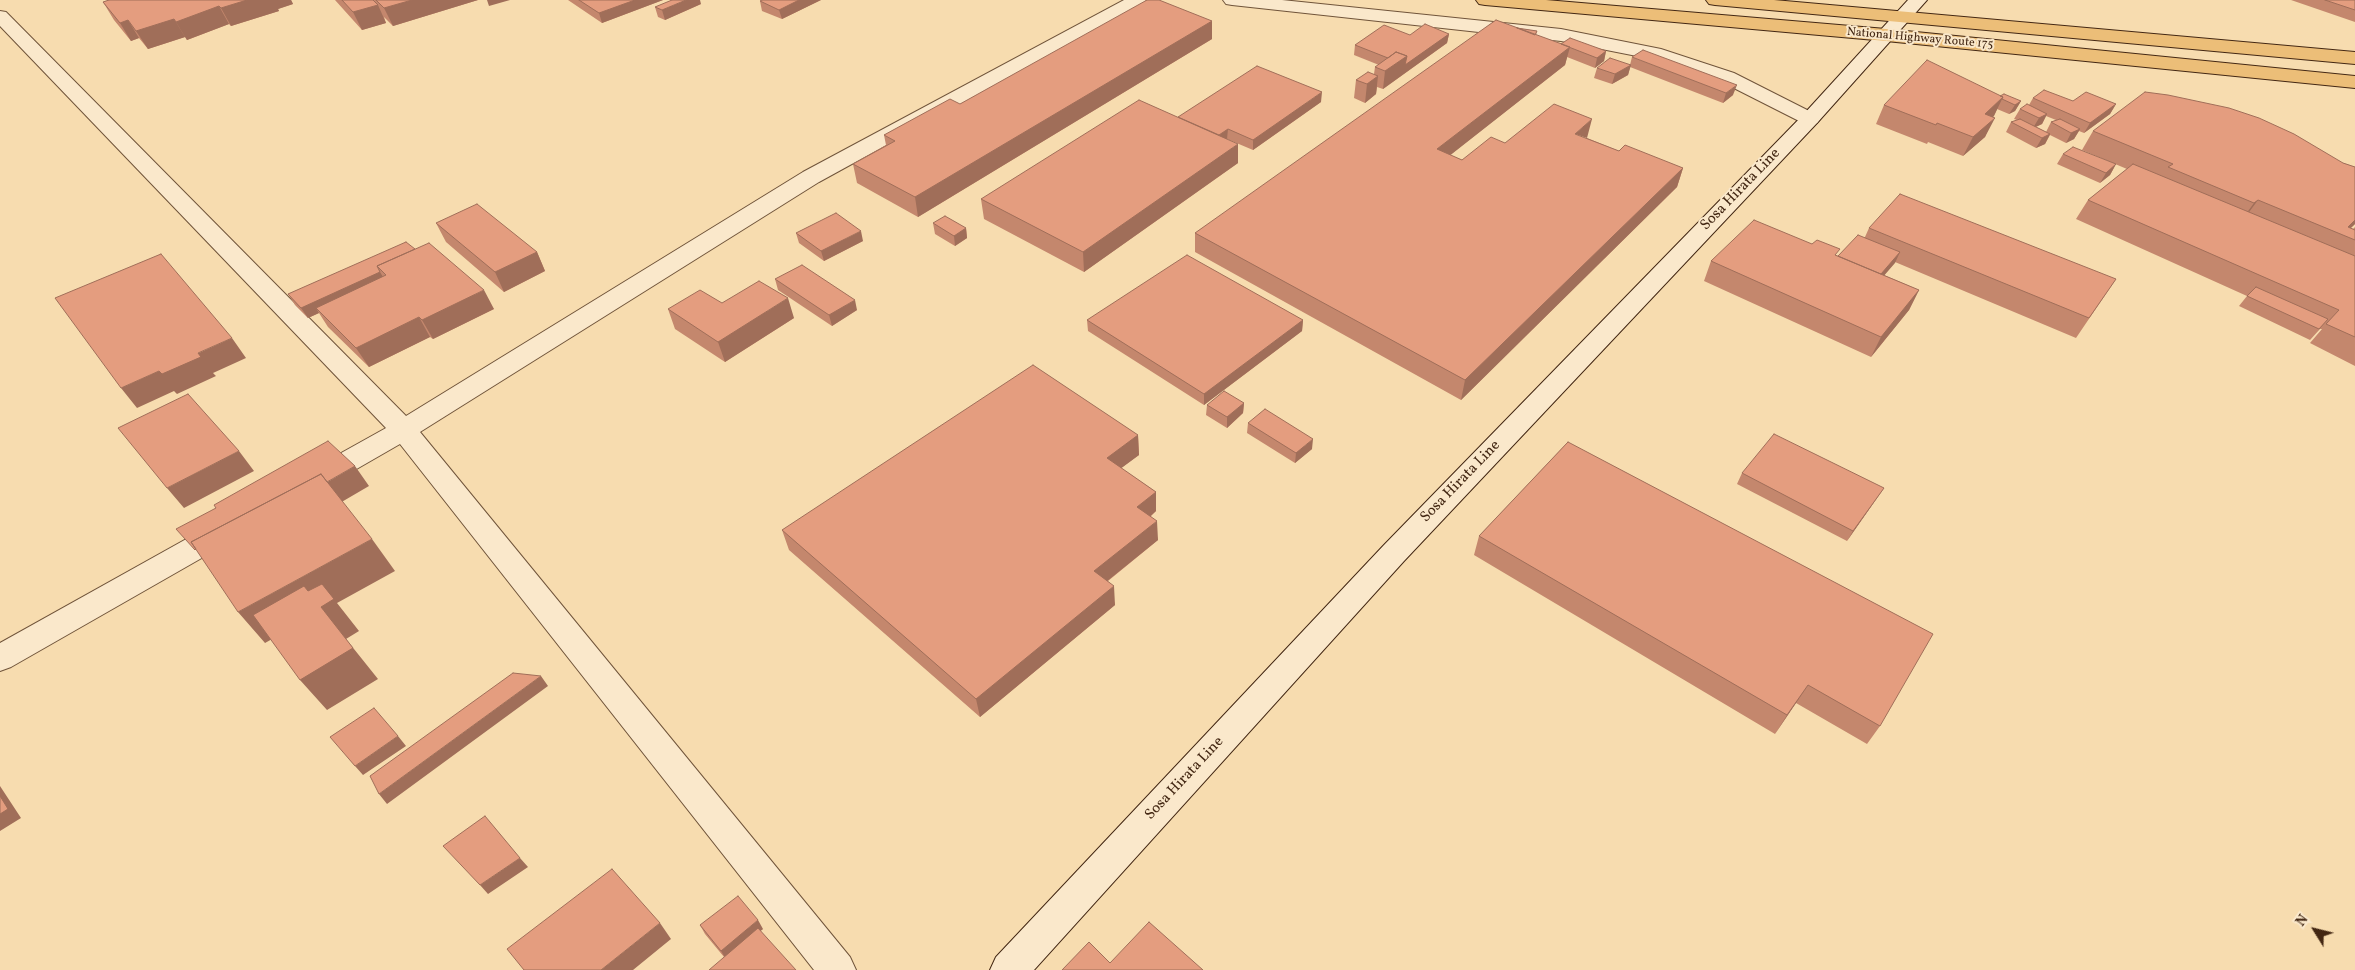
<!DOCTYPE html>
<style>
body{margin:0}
#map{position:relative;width:2355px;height:970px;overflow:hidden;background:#f7dcaf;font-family:Vollkorn,serif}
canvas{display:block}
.north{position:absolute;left:2290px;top:905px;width:50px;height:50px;-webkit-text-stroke:4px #fae8cb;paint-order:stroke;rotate:306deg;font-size:14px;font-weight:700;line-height:20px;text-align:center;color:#432713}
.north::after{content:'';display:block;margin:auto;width:18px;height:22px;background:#432713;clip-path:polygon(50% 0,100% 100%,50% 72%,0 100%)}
</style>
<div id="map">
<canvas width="2355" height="970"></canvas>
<div class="north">N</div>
</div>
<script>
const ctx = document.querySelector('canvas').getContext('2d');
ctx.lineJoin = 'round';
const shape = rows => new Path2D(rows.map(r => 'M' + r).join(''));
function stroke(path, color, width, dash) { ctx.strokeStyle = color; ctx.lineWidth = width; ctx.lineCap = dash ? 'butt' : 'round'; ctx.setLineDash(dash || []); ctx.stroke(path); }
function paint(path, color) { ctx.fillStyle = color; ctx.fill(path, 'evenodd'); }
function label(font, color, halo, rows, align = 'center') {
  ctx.font = font + ' Vollkorn,serif'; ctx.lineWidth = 4; ctx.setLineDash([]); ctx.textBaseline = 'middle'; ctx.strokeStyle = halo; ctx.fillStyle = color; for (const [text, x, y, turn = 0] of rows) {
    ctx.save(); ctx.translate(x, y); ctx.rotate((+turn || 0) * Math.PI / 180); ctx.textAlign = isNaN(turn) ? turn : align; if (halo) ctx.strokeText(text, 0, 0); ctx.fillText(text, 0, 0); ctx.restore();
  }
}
const minor = shape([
 [1124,0,1146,0,1143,4,819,182,420,432,850,957,856,970,814,970,400,444,327,486,317,489,307,486,303,479,307,472,386,428,0,26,0,11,6,12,406,416,803,172,1124,0],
 [1223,0,1282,0,1561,29,1661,49,1734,73,1817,115,1820,119,1817,123,1810,125,1803,123,1720,81,1657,60,1561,41,1232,5,1226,4,1223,0],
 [225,520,235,523,239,531,235,539,11,667,0,671,0,643,215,523,225,520]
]);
const secondary = shape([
 [1908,0,1927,0,1817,123,1404,561,1034,970,990,970,996,957,1384,545,1803,115,1908,0]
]);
const trunk = shape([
 [1476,0,1546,0,1886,29,2355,76,2355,88,1886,41,1485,5,1479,4,1476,0],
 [1706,0,1774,0,2355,52,2355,64,1715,5,1709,4,1706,0]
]);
stroke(minor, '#70543a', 2);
stroke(secondary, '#432713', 2);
stroke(trunk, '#432713', 2);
paint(minor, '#fae8cb');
paint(secondary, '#fae8cb');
paint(trunk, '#ecbe78');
paint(shape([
 [109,0,291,0,293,4,278,9,279,11,231,26,229,24,187,40,185,37,148,49,139,38,131,41,114,20,103,2],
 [335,0,478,0,393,26,384,17,386,23,362,30],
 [568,0,663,0,602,23],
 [821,0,782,19,762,11,760,1],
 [2291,0,2355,0,2355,22],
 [701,4,665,20,658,17,655,7],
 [1212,21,1212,39,918,217,857,183,853,164,886,145,884,135,960,104],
 [1517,28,1537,31,1536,35,1561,44,1606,51,1604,61,1595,68,1567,57,1565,65,1450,155,1462,160,1505,143,1587,138,1619,151,1683,168,1677,187,1461,400,1195,252,1195,233],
 [1449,34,1447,43,1383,89,1377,87,1376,94,1365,103,1354,98,1356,80,1374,74,1375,67,1379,65,1354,55,1355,45,1410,35],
 [1632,57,1733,95,1723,103,1630,67,1628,75,1612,84,1594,78,1597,68,1630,65],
 [2000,96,2021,101,2015,111,2009,114,1997,109,1993,117,1985,137,1963,156,1928,142,1927,144,1876,124,1884,105],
 [2033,98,2073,101,2116,104,2110,114,2084,133,2079,131,2074,139,2066,143,2050,135,2045,144,2036,148,2006,132,2011,122,2017,120,2014,119,2020,109,2029,105],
 [2046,116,2056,120,2051,122,2046,132,2036,127,2042,124],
 [1321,102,1253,150,1227,139,1238,163,1084,272,984,219,981,199,1178,117],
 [2093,131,2343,163,2355,167,2355,224,2351,228,2353,229,2355,227,2355,366,2310,343,2322,329,2320,329,2310,340,2239,306,2247,296,2076,219,2088,200,2127,169,2082,150],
 [2063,154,2116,164,2110,175,2100,183,2057,164],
 [436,223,537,252,545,271,504,292,446,242],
 [933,223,966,228,967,238,955,246,935,234],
 [1869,228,2116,279,2076,338,1895,262,1884,275,1919,290,1909,310,1871,357,1704,281,1711,261,1812,244,1838,256,1865,237],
 [796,233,863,241,824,261,799,243],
 [415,249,494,309,433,339,430,337,369,367,328,327,319,313,308,318,295,305,288,294],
 [775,279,857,310,832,326,778,290],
 [722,303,794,318,725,362,675,329,668,309],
 [1087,320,1303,320,1302,331,1204,405,1088,331],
 [1244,403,1243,413,1227,428,1206,415,1207,405],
 [1248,423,1312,449,1295,463,1247,433],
 [1138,435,1139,455,1121,468,1156,492,1156,511,1151,516,1158,540,1108,581,1115,605,980,717,789,550,782,530],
 [1568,442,1880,726,1867,744,1796,703,1775,734,1474,555,1479,536],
 [1742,473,1884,488,1877,498,1847,541,1737,484],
 [700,925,763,929,724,957,705,934]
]), '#c4876d');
paint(shape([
 [247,0,291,0,293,4,278,9,279,11,231,26,221,8],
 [412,0,478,0,393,26,384,8],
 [487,0,510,0,489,6],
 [635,0,663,0,602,23,599,13],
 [686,0,700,0,701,4,665,20,662,10],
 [799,0,821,0,782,19,779,10],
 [378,5,386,23,362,30,353,12],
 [219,6,229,24,187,40,176,22],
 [174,19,185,37,148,49,136,31],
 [128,20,139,38,131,41,120,23],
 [1212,21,1212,39,918,217,915,197],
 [1449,34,1447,43,1383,89,1385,71,1407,56],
 [1570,47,1565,65,1434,168,1437,149],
 [1606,51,1604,61,1595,68,1597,58],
 [1631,65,1628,75,1612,84,1615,74],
 [1378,76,1376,94,1365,103,1367,84],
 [1737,85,1733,95,1723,103,1726,93],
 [1322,92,1321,102,1253,150,1253,140],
 [2003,97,1994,116,1976,133,1985,114],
 [2021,101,2015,111,2009,114,2015,105],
 [2116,104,2110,114,2084,133,2090,123],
 [2047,114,2042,124,2033,128,2039,118],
 [1995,118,1985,137,1963,156,1973,137],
 [1592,119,1587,138,1575,134],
 [1228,129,1227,139,1211,141],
 [2080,129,2074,139,2066,143,2071,133],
 [2050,134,2045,144,2036,148,2042,138],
 [1238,144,1238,163,1084,272,1083,252],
 [2116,164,2110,175,2100,183,2106,173],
 [1683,168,1677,187,1461,400,1465,380],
 [2258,200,2244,219,2240,222,2254,203],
 [2355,220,2355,224,2343,235,2348,227],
 [966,228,967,238,955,246,954,236],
 [861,231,863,241,824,261,821,251],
 [537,252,545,271,504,292,495,272],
 [1900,252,1895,263,1869,293,1874,282],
 [380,272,386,282,316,308,319,313,308,318,301,308],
 [484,290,494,309,433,339,422,320],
 [1919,290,1909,310,1871,357,1881,337],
 [788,298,794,318,725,362,718,342],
 [855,300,857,310,832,326,829,315],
 [419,317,430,337,369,367,356,348],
 [1303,320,1302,331,1204,405,1204,394],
 [232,338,246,358,213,373,216,376,177,394,174,391,137,408,121,388],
 [1244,403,1243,413,1227,428,1227,417],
 [1138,435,1139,455,1108,478,1107,458],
 [1313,439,1312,449,1295,463,1296,453],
 [239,451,254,471,184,508,167,488],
 [355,466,369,486,256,552,240,533],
 [1884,488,1877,498,1847,541,1853,531],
 [1156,492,1156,511,1138,527,1137,507],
 [1157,521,1158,540,1096,590,1094,571],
 [372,539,395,571,337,603,359,631,346,639,378,679,327,710,300,680,324,610,265,643,238,612],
 [1114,586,1115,605,980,717,976,699],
 [541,676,548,686,387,804,379,794],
 [1808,685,1796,703,1775,734,1787,715],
 [398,736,406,746,363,775,355,766],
 [0,786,21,818,0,831],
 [520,858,528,867,488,894,480,885],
 [758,920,763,929,726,959,721,951],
 [660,923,671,939,633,970,601,970]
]), '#a06e59');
const building = shape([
 [109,0,247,0,221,8,219,6,176,22,174,19,136,31,128,20,120,23,103,2,109,0],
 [342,0,373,0,378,5,353,12,342,0],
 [376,0,412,0,384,8,376,0],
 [579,0,635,0,599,13,579,0],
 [672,0,686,0,662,10,655,7,672,0],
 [762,0,799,0,779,10,760,1,762,0],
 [1147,0,1159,0,1212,21,915,197,853,164,895,141,884,135,950,99,960,104,1147,0],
 [2325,0,2355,0,2355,10,2325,0],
 [1496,20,1570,47,1437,149,1462,160,1491,137,1505,143,1554,104,1592,119,1575,134,1619,151,1625,145,1683,168,1465,380,1195,233,1496,20],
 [1425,24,1449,34,1405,65,1407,56,1396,52,1388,58,1355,45,1384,25,1410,35,1425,24],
 [1517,28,1537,31,1535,35,1517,28],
 [1570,38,1606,51,1597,58,1561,44,1570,38],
 [1643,50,1737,85,1726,93,1632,57,1643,50],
 [1396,52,1407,56,1385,71,1375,67,1396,52],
 [1610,58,1631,65,1615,74,1597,68,1610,58],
 [1927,60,2003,97,1985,114,1995,118,1973,137,1937,123,1936,125,1884,105,1927,60],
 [1257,66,1322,92,1253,140,1228,129,1219,135,1178,117,1257,66],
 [1368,72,1378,76,1367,84,1356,80,1368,72],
 [2044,90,2073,101,2086,92,2116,104,2090,123,2033,98,2044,90],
 [2145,92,2168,95,2229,108,2259,118,2294,134,2343,163,2355,167,2355,220,2348,227,2355,230,2355,240,2258,200,2254,203,2168,167,2173,164,2093,131,2145,92],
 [2004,94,2021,101,2015,105,2002,99,2003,97,2000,96,2004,94],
 [1139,100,1238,144,1083,252,981,199,1139,100],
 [2027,104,2047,114,2039,118,2020,109,2027,104],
 [2020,119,2050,134,2042,138,2011,122,2020,119],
 [2060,119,2080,129,2071,133,2051,122,2060,119],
 [2073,147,2116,164,2106,173,2063,154,2073,147],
 [2133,164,2355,256,2355,337,2326,324,2339,310,2088,200,2133,164],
 [1900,194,2116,279,2089,318,1869,228,1900,194],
 [477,204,537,252,495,272,436,223,477,204],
 [836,213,861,231,821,251,796,233,836,213],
 [945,216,966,228,954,236,933,223,945,216],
 [1754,220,1812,244,1817,240,1840,249,1835,255,1919,290,1881,337,1711,261,1754,220],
 [1858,235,1900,252,1881,274,1838,256,1858,235],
 [406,242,415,249,377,266,380,272,301,308,288,294,406,242],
 [429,243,484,290,422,320,419,317,356,348,316,308,386,275,377,266,429,243],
 [161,254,232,338,198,353,201,357,162,374,159,371,121,388,55,298,161,254],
 [1187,255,1303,320,1204,394,1087,320,1187,255],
 [802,265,855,300,829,315,775,279,802,265],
 [759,281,788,298,718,342,668,309,700,290,722,303,759,281],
 [2256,287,2328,319,2319,329,2247,296,2256,287],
 [1033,365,1138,435,1107,458,1156,492,1137,507,1157,521,1094,571,1114,586,976,699,782,530,1033,365],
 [1224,391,1244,403,1227,417,1207,405,1224,391],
 [188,394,239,451,167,488,118,428,188,394],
 [1265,409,1313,439,1296,453,1248,423,1265,409],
 [1774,434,1884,488,1853,531,1742,473,1774,434],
 [328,441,355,466,327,482,321,474,191,542,196,549,195,550,176,529,216,508,214,505,328,441],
 [1568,442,1933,634,1880,726,1808,685,1787,715,1479,536,1568,442],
 [321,474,372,539,238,612,191,542,321,474],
 [322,584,334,599,321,607,353,648,300,680,253,615,304,586,308,591,322,584],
 [513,673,541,676,379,794,370,776,513,673],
 [374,708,398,736,355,766,330,737,374,708],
 [0,796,8,809,0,814,0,796],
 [485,816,520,858,480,885,443,846,485,816],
 [612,869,660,923,601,970,524,970,507,949,612,869],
 [738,896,758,920,721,951,700,925,738,896],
 [1149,922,1203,970,1062,970,1089,942,1110,963,1149,922],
 [758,928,796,970,709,970,758,928]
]);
paint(building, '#e49d7f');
stroke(building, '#a06e59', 1);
label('12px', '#432713', '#fae8cb', [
 ["National Highway Route 175",1920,39,5]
]);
label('15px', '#432713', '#fae8cb', [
 ["Sosa Hirata Line",1741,190,-46],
 ["Sosa Hirata Line",1461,482,-46],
 ["Sosa Hirata Line",1185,779,-47]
]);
</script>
